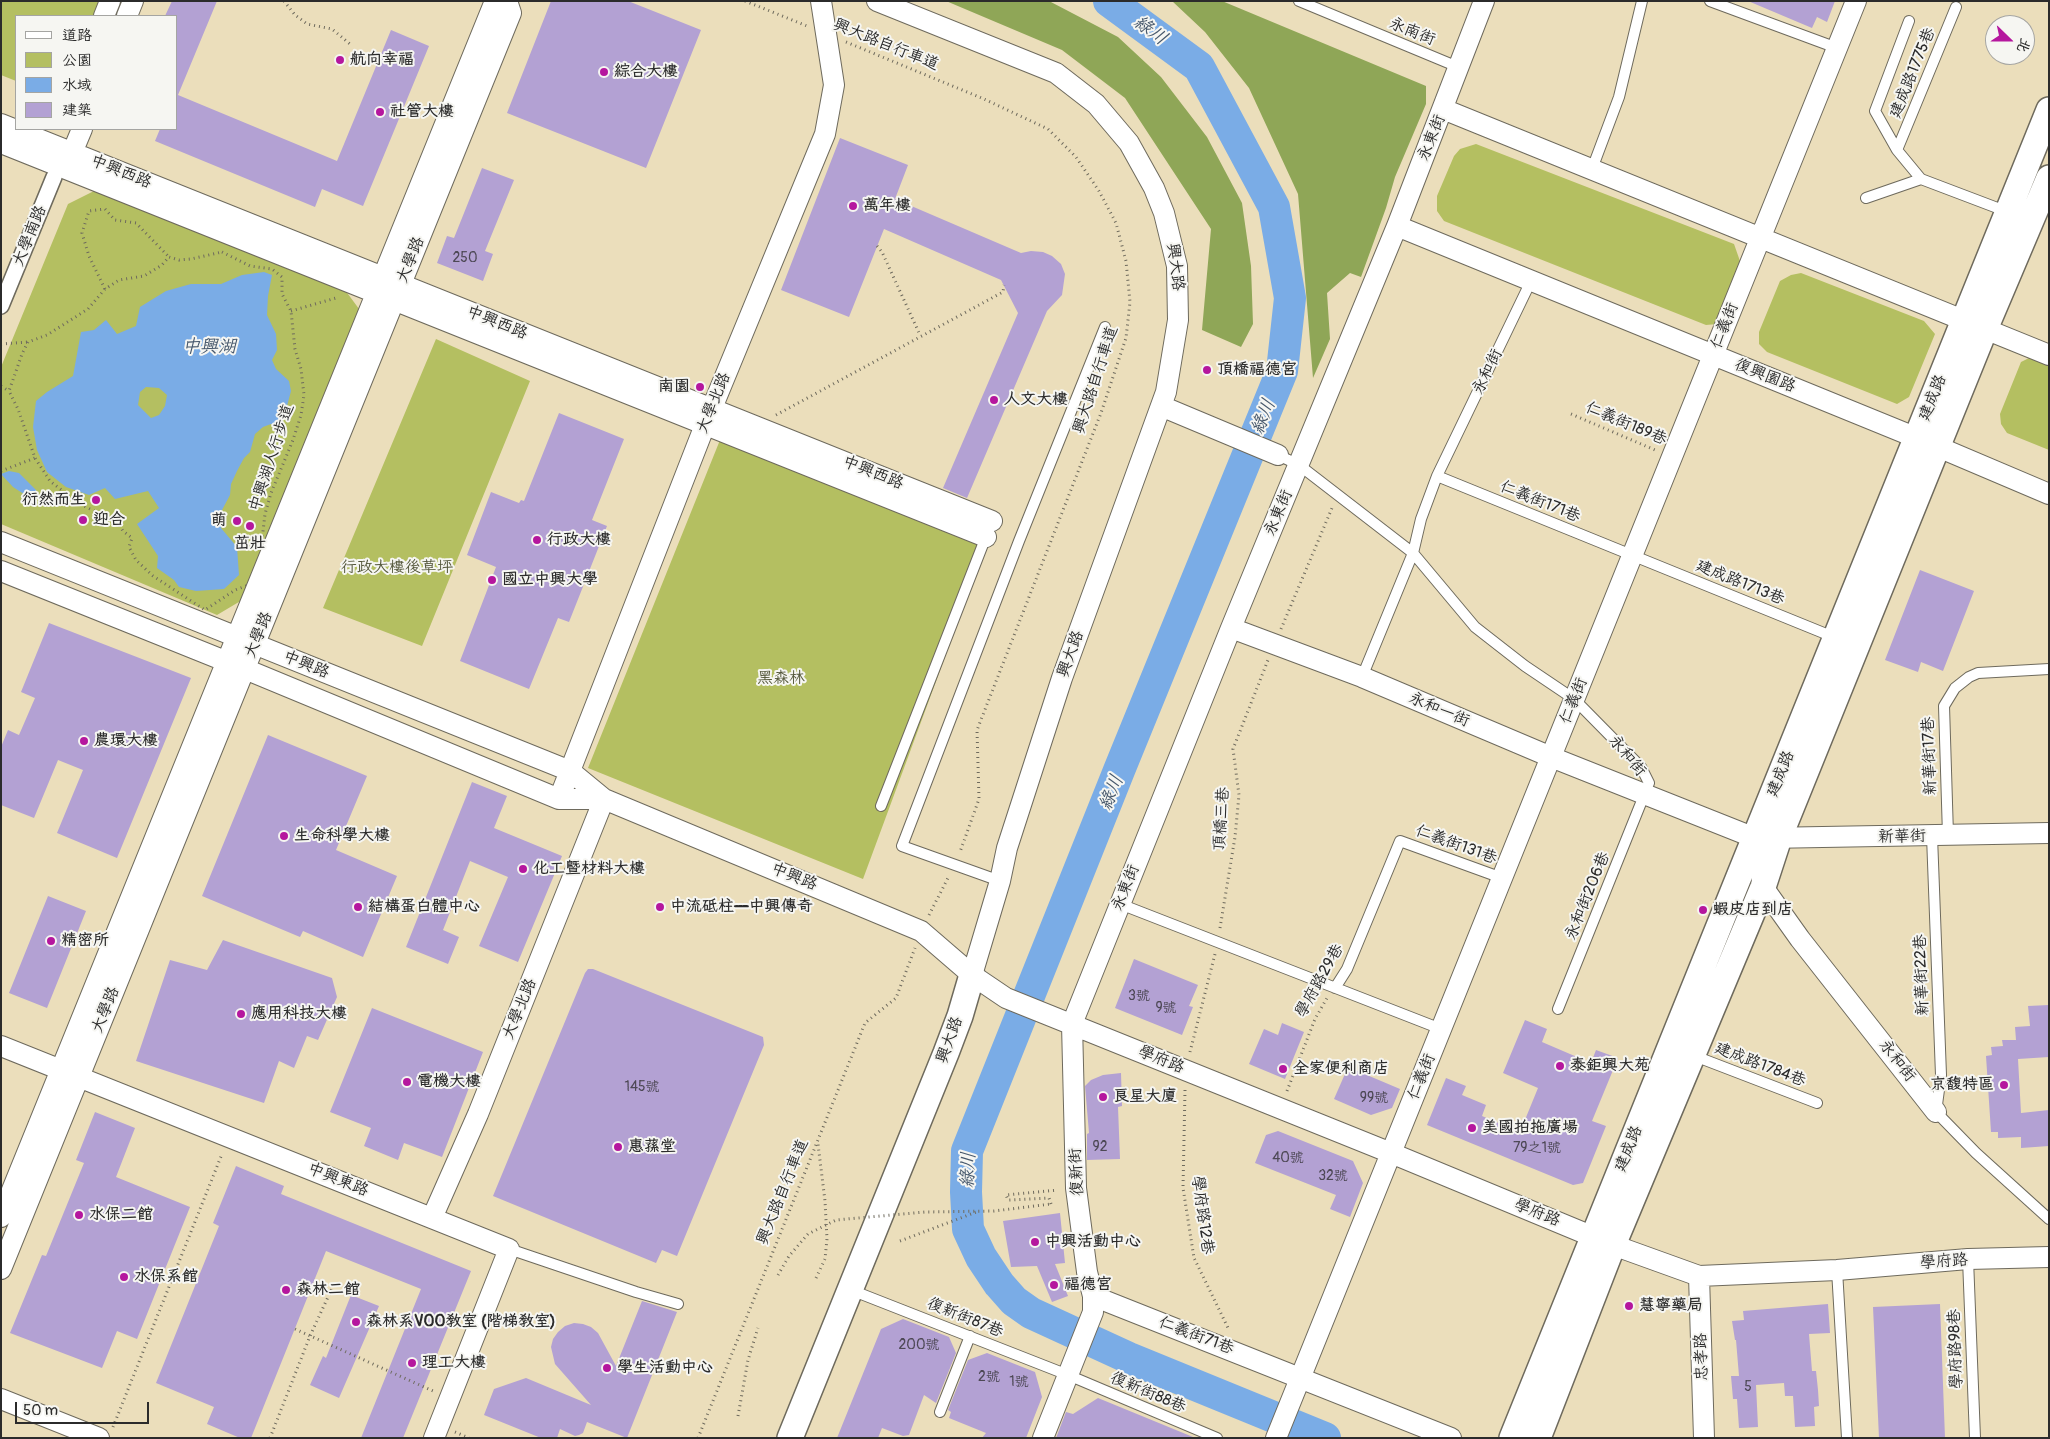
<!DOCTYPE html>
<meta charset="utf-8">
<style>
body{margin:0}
#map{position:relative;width:2050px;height:1439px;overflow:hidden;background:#ebdebb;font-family:Pangolin,"LXGW WenKai TC",sans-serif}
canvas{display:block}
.frame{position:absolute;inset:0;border:2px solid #2b2b2b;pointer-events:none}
.legend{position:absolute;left:15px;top:15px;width:162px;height:115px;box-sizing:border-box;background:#f6f6f2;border:1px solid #a5a5a2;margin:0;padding:6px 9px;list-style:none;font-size:15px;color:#2b2b2b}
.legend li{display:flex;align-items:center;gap:10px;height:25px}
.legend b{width:25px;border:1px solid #a5a5a2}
.north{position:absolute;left:1985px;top:15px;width:50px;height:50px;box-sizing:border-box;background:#f6f6f2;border:1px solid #a5a5a2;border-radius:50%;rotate:112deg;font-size:14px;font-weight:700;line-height:20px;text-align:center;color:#2b2b2b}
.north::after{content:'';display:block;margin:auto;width:18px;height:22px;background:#b5179e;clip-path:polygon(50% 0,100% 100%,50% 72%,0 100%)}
.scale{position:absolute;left:15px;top:1402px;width:134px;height:22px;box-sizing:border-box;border:2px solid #2b2b2b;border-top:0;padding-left:6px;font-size:15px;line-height:18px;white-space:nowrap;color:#2b2b2b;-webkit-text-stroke:4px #f6f6f2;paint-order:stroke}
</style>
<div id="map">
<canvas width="2050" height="1439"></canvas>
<div class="frame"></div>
<ul class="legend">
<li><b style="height:6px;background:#fff"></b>道路</li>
<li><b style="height:14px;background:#b4bf61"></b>公園</li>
<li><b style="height:14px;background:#7aace6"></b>水域</li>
<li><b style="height:14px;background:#b3a1d3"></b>建築</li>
</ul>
<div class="north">北</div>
<div class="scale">50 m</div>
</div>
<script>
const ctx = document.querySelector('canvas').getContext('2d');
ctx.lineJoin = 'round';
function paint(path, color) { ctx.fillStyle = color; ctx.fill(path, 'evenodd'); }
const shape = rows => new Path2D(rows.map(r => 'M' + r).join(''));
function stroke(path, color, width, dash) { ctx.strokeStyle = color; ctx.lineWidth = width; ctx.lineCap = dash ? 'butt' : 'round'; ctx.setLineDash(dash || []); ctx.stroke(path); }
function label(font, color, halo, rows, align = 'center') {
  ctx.font = font + ' Pangolin,"LXGW WenKai TC",sans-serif'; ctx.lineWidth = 4; ctx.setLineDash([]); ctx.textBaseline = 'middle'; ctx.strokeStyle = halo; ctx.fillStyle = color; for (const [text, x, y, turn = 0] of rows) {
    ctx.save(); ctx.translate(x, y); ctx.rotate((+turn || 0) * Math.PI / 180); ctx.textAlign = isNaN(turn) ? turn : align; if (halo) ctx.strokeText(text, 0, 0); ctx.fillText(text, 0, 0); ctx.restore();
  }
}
paint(shape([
 [1,1,99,1,93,16,16,16,16,81,1,75],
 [1476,144,1734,244,1741,264,1717,324,1706,325,1444,221,1437,211,1437,196,1454,156,1460,149],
 [96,190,345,290,365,317,254,593,217,615,1,524,1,367,68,204],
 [1801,273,1924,321,1935,334,1909,397,1897,404,1767,352,1759,344,1759,332,1780,281,1791,275],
 [436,339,530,381,422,646,323,608],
 [2031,357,2049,360,2049,450,2007,433,2001,424,2000,414,2021,362],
 [720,440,986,546,863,879,588,768]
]), '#b4bf61');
paint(shape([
 [946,1,1049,1,1118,37,1161,77,1207,137,1242,203,1251,266,1253,324,1241,347,1202,330,1211,229,1125,98,1062,50],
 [1172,1,1222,1,1426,86,1426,104,1395,177,1386,208,1361,277,1350,273,1327,293,1330,339,1313,378,1298,194,1249,88,1205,32]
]), '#8fa657');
paint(shape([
 [264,272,272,275,268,296,267,315,276,334,277,350,272,360,276,369,289,381,291,391,287,406,282,421,276,425,271,424,263,427,255,434,250,452,244,458,237,471,231,484,230,495,222,510,221,528,237,547,239,575,224,589,196,591,179,587,174,580,157,568,158,556,137,524,159,508,148,491,115,499,105,488,89,495,66,487,47,472,37,450,33,427,36,401,47,392,73,376,81,332,94,330,106,320,117,334,136,326,140,307,166,291,191,284,221,284,242,275],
 [146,387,159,388,167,395,165,406,159,415,151,418,138,405,140,392],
 [9,471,19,473,36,490,38,498,30,498,13,487,1,474]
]), '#7aace6');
stroke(shape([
 [1109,1,1199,67,1274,207,1290,298,1282,371,1120,768,967,1151,966,1192,968,1229,981,1257,999,1284,1014,1301,1031,1313,1129,1358,1325,1438]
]), '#7aace6', 32);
paint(shape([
 [172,1,217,1,178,95,337,161,391,30,429,46,363,206,322,189,315,207,155,141,160,129,176,129,176,16,165,16],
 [551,1,628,1,701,30,646,168,507,113],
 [1748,1,1835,1,1827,22,1817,17,1812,28],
 [840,138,908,165,895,199,1021,253,1031,251,1043,252,1052,256,1061,264,1065,274,1062,295,1047,311,967,498,943,488,1018,313,1001,280,884,229,849,317,781,290],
 [482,168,514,180,485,251,493,254,483,281,437,263,447,236,454,238],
 [559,413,624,439,592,520,607,526,569,622,558,618,529,689,460,661,496,567,467,555,491,492,519,503,521,500,524,501],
 [1920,570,1974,591,1943,671,1921,662,1918,672,1885,660],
 [49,623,191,678,117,858,57,833,83,770,58,760,34,818,1,805,1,747,8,730,19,735,35,698,21,692],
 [268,735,367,776,336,850,397,876,363,957,303,931,300,937,202,896],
 [472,782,507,796,494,828,562,856,518,962,479,946,508,877,470,861,443,930,459,937,448,964,406,947],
 [48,896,86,911,47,1008,9,993],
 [223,940,332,978,337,997,318,1040,307,1036,294,1068,279,1061,264,1103,136,1061,170,960,207,970],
 [1134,959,1198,985,1189,1006,1193,1007,1182,1035,1115,1008],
 [588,969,593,969,763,1037,764,1045,677,1256,662,1250,656,1263,493,1196,585,973],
 [2049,1005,2049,1057,2018,1059,2021,1113,2049,1110,2049,1146,2021,1148,2021,1137,1998,1138,1998,1132,1991,1132,1986,1056,1992,1055,1991,1047,2003,1046,2002,1040,2016,1040,2015,1027,2030,1026,2028,1006],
 [372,1008,483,1052,442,1157,404,1143,398,1160,364,1146,371,1128,330,1112],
 [1525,1020,1547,1029,1542,1042,1591,1063,1596,1050,1618,1058,1592,1121,1606,1126,1583,1183,1573,1185,1427,1125,1446,1078,1466,1086,1462,1095,1486,1105,1482,1116,1520,1132,1538,1088,1503,1073],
 [1282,1023,1304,1032,1285,1079,1249,1064,1264,1029,1278,1035],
 [1348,1067,1400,1089,1392,1108,1371,1115,1334,1099],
 [1121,1073,1122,1106,1118,1107,1120,1159,1087,1160,1087,1134,1089,1133,1085,1086,1091,1080,1103,1075],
 [95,1112,135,1128,116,1177,190,1207,137,1339,117,1331,102,1368,10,1333,42,1255,46,1256,84,1163,76,1160],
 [1278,1131,1353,1161,1363,1183,1350,1217,1330,1209,1336,1195,1255,1163,1266,1135],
 [236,1166,284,1186,281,1194,471,1271,403,1438,361,1438,421,1289,326,1251,251,1438,240,1438,207,1424,214,1407,156,1383,219,1226,213,1223],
 [1060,1213,1065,1263,1055,1264,1068,1296,1052,1302,1037,1266,1011,1267,1003,1221],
 [351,1295,379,1306,339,1398,310,1385,323,1356,326,1358],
 [642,1301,677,1312,627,1438,587,1422,583,1433,579,1435,575,1436,560,1429,557,1438,541,1438,484,1415,494,1389,526,1378,591,1405,555,1364,551,1347,553,1339,558,1332,565,1326,574,1323,583,1324,591,1327,598,1333,616,1366],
 [1828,1304,1830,1333,1809,1334,1812,1371,1816,1371,1818,1390,1819,1406,1814,1407,1815,1426,1795,1427,1793,1396,1785,1396,1784,1383,1756,1385,1758,1427,1739,1428,1737,1399,1733,1399,1731,1376,1739,1376,1736,1340,1735,1340,1732,1321,1744,1320,1743,1311],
 [1940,1304,1945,1438,1879,1438,1873,1307],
 [903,1319,949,1337,956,1353,936,1403,924,1395,909,1435,903,1436,882,1428,878,1438,837,1438,881,1329],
 [987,1353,1035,1372,1042,1397,1026,1438,982,1438,986,1433,949,1418,951,1412,948,1410,968,1360],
 [1098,1398,1193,1437,1193,1438,1056,1438,1066,1412,1073,1414]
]), '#b3a1d3');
const service = shape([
 [1299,1,1458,67],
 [1710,1,1837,48],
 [1956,7,1897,150,1921,179,2008,212],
 [1897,150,1875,111,1909,21],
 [1592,169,1619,97,1642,1],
 [1866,198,1921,179],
 [1278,455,1299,465,1413,553,1475,627,1525,666,1574,699,1641,767,1649,783,1558,1009],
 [1437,476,1836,638],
 [1362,677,1413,553,1421,519,1437,476,1531,281],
 [881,806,987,534],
 [1948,835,1944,706,1955,688,1969,677,1978,673,2049,669],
 [1932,836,1941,1075,1936,1112,1976,1153,2049,1219],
 [1000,881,902,846,1019,541,1105,327],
 [1120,904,1441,1029],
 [1335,988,1347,969,1400,841,1502,878],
 [1692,1055,1817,1103],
 [509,1249,636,1292,678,1304],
 [1968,1259,1975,1438],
 [1837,1270,1847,1438],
 [851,1290,1068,1375,1217,1438],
 [940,1412,970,1336]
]);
const pedestrian = shape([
 [1,306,54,177]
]);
const minor = shape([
 [877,1,1056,73,1096,104,1129,143,1154,188,1164,213,1177,266,1178,320,1166,392,1062,678,1007,848,1000,881,972,975],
 [104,16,110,1],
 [127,16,133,1],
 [1443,109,2049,355],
 [1,124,992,521],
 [1,143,986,537],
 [64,161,72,153,82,129],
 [1397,226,1917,438,2049,494],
 [1161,406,1278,455],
 [1,542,570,771,604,799,921,931,972,975,1006,998,1391,1153,1613,1245,1699,1276,1837,1270,1968,1259,2049,1257],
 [1,571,245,669,559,799,604,799],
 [1231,628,1362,677,1551,757,1755,838,1763,887,1800,939,1936,1112],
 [559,799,705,425,825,134,834,85,821,1],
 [1766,838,2049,833],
 [1,1046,509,1249,434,1438],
 [1,1217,495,1],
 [432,1218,478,1114,604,799],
 [1,1269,511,13,507,1],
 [1699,1276,1704,1438],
 [1093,1296,1451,1438],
 [1,1399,99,1438],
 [1043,1438,1093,1312,1093,1296,1087,1272,1076,1188,1072,1024,1231,628,1397,226,1484,1],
 [1276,1438,1856,1]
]);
const tertiary = shape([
 [790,1438,946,1053,960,1016,972,975],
 [1512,1438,2049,110],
 [1538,1438,1613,1245,1763,887,1779,838,1985,329,2049,178]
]);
stroke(service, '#6e6a5d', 12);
stroke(pedestrian, '#6e6a5d', 18);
stroke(minor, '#6e6a5d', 22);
stroke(tertiary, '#6e6a5d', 28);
stroke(shape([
 [284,1,295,15,307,24,332,29,350,44],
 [745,1,807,26],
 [846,42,984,99,1048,129,1076,157,1099,191,1116,223,1126,261,1130,302,1126,338,1101,413,977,730,979,799,960,852],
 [877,246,882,252,920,335],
 [222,252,250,266,272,269,282,277,282,294,291,311,295,349,301,369,304,395,301,415,293,440,271,493,265,514,262,540,265,551,263,570,257,582,235,590,205,610,153,576,136,560,129,547,132,538,123,531,118,523,78,503,50,481,35,458,18,409,9,391,22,354,28,342,47,335,88,309,105,289,119,280,144,276,162,265,169,257,179,260,191,259,222,252],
 [105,289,89,256,82,233,89,211,105,209,115,220,136,223,169,257],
 [291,311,336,298],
 [1,344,28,342],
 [1,386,9,391],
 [1571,414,1655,450],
 [776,415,1003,292,1004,285],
 [1,471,35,458],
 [1281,629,1332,508],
 [929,915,949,876],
 [1220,928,1235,837,1239,795,1233,749,1268,660],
 [1190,1052,1215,954],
 [1185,1090,1183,1188,1194,1258,1229,1330],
 [1287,1091,1315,1019,1327,998],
 [1051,1204,1049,1198,1008,1200,1006,1195,1058,1190],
 [900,1241,979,1211],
 [816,1278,825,1259,827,1239,825,1201,818,1144],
 [295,1329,433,1391],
 [738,1416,748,1360,758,1328],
 [113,1427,222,1154],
 [455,1432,469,1438],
 [270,1438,310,1336,334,1284],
 [698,1438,865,1023,896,998,915,948]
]), '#6e6a5d', 3, [1, 4]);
stroke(service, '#fff', 10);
stroke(pedestrian, '#fff', 15);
stroke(minor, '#fff', 20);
stroke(tertiary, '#fff', 25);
stroke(shape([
 [778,1275,789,1256,808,1234,836,1220,925,1212,994,1211,1051,1204]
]), '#6e6a5d', 3, [1, 4]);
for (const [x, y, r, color] of [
 [340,60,5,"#b5179e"],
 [604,72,5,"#b5179e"],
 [380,112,5,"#b5179e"],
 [853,206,5,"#b5179e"],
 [1207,370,5,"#b5179e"],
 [700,387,5,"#b5179e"],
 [994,400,5,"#b5179e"],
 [96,500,5,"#b5179e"],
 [83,520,5,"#b5179e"],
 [237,521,5,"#b5179e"],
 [250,526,5,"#b5179e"],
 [537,540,5,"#b5179e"],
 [492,580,5,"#b5179e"],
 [84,741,5,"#b5179e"],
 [284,836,5,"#b5179e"],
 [523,869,5,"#b5179e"],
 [358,907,5,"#b5179e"],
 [660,907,5,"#b5179e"],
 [1703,910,5,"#b5179e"],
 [51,941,5,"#b5179e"],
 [241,1014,5,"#b5179e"],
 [1560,1066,5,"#b5179e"],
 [1283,1069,5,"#b5179e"],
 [407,1082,5,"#b5179e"],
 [2004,1085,5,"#b5179e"],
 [1103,1097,5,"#b5179e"],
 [1472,1128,5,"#b5179e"],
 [618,1147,5,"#b5179e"],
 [79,1215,5,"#b5179e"],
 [1035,1242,5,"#b5179e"],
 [124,1277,5,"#b5179e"],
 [1054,1285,5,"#b5179e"],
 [286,1290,5,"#b5179e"],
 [1629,1306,5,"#b5179e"],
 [356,1322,5,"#b5179e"],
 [412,1363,5,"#b5179e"],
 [607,1368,5,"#b5179e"]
]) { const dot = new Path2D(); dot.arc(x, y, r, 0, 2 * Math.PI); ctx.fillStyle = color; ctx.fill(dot); stroke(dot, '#f6f6f2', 2); }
label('14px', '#4d4855', null, [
 ["250",465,258],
 ["3號",1139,996],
 ["9號",1166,1008],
 ["145號",642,1087],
 ["99號",1374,1098],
 ["92",1100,1147],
 ["79之1號",1537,1148],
 ["40號",1288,1158],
 ["32號",1333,1176],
 ["200號",919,1345],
 ["2號",989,1377],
 ["1號",1019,1382],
 ["5",1748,1387]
]);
label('16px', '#2b2b2b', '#f6f6f2', [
 ["永南街",1412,32,22],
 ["興大路自行車道",886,45,22],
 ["建成路1775巷",1913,73,-68],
 ["永東街",1432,138,-68],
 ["中興西路",121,172,22],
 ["大學南路",30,236,-68],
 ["大學路",411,260,-68],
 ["興大路",1175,267,83],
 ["中興西路",497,323,22],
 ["仁義街",1725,326,-68],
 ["永和街",1488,372,-64],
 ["復興園路",1765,376,22],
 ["興大路自行車道",1096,380,-72],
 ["建成路",1933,398,-68],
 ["大學北路",714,403,-68],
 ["仁義街189巷",1626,424,23],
 ["中興湖人行步道",272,458,-72],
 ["中興西路",873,473,22],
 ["仁義街171巷",1540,502,22],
 ["永東街",1279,513,-67],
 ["建成路1713巷",1740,583,22],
 ["大學路",259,635,-68],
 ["興大路",1071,654,-70],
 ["中興路",306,665,22],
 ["仁義街",1574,701,-68],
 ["永和一街",1439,710,23],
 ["永和街",1627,756,50],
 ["新華街17巷",1930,756,-92],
 ["建成路",1781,774,-68],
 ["頂橋三巷",1222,819,-86],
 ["新華街",1902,837,-1],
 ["仁義街131巷",1456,845,20],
 ["中興路",794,877,22],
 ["永東街",1126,888,-68],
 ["永和街206巷",1588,896,-68],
 ["新華街22巷",1922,975,-92],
 ["學府路29巷",1320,981,-61],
 ["大學北路",520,1009,-68],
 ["大學路",106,1010,-68],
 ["興大路",950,1040,-70],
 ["學府路",1161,1060,22],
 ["永和街",1897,1061,52],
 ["建成路1784巷",1760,1065,21],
 ["仁義街",1422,1077,-68],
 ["建成路",1629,1149,-68],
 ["復新街",1077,1172,-93],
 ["中興東路",338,1180,22],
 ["興大路自行車道",783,1192,-68],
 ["學府路",1537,1213,22],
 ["學府路12巷",1202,1215,82],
 ["學府路",1944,1262,-4],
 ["復新街87巷",965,1318,22],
 ["仁義街71巷",1196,1336,21],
 ["學府路98巷",1956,1349,-92],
 ["忠孝路",1702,1357,-92],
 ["復新街88巷",1148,1393,23]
]);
label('bold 16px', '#2b2b2b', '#f6f6f2', [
 ["航向幸福",350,60],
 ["綜合大樓",614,72],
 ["社管大樓",390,112],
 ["萬年樓",863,206],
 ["頂橋福德宮",1217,370],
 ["南園",690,387,"right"],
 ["人文大樓",1004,400],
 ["衍然而生",86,500,"right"],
 ["迎合",93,520],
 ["萌",227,521,"right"],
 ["行政大樓",547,540],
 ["茁壯",250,544,"center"],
 ["國立中興大學",502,580],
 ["農環大樓",94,741],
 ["生命科學大樓",294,836],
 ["化工暨材料大樓",533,869],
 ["結構蛋白體中心",368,907],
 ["中流砥柱—中興傳奇",670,907],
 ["蝦皮店到店",1713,910],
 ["精密所",61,941],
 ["應用科技大樓",251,1014],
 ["泰鉅興大苑",1570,1066],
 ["全家便利商店",1293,1069],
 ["電機大樓",417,1082],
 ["京馥特區",1994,1085,"right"],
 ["良星大廈",1113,1097],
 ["美國拍拖廣場",1482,1128],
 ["惠蓀堂",628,1147],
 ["水保二館",89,1215],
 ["中興活動中心",1045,1242],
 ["水保系館",134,1277],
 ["福德宮",1064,1285],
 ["森林二館",296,1290],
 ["慧寧藥局",1639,1306],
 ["森林系V00教室 (階梯教室)",366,1322],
 ["理工大樓",422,1363],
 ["學生活動中心",617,1368]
], 'left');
label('16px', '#54573b', '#f6f6f2', [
 ["行政大樓後草坪",397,568],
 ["黑森林",781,679]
]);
label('italic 18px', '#47586c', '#f6f6f2', [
 ["綠川",1150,31,36],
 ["中興湖",209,347],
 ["綠川",1264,417,-68],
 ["綠川",1112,793,-68],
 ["綠川",969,1170,-87]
]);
</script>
